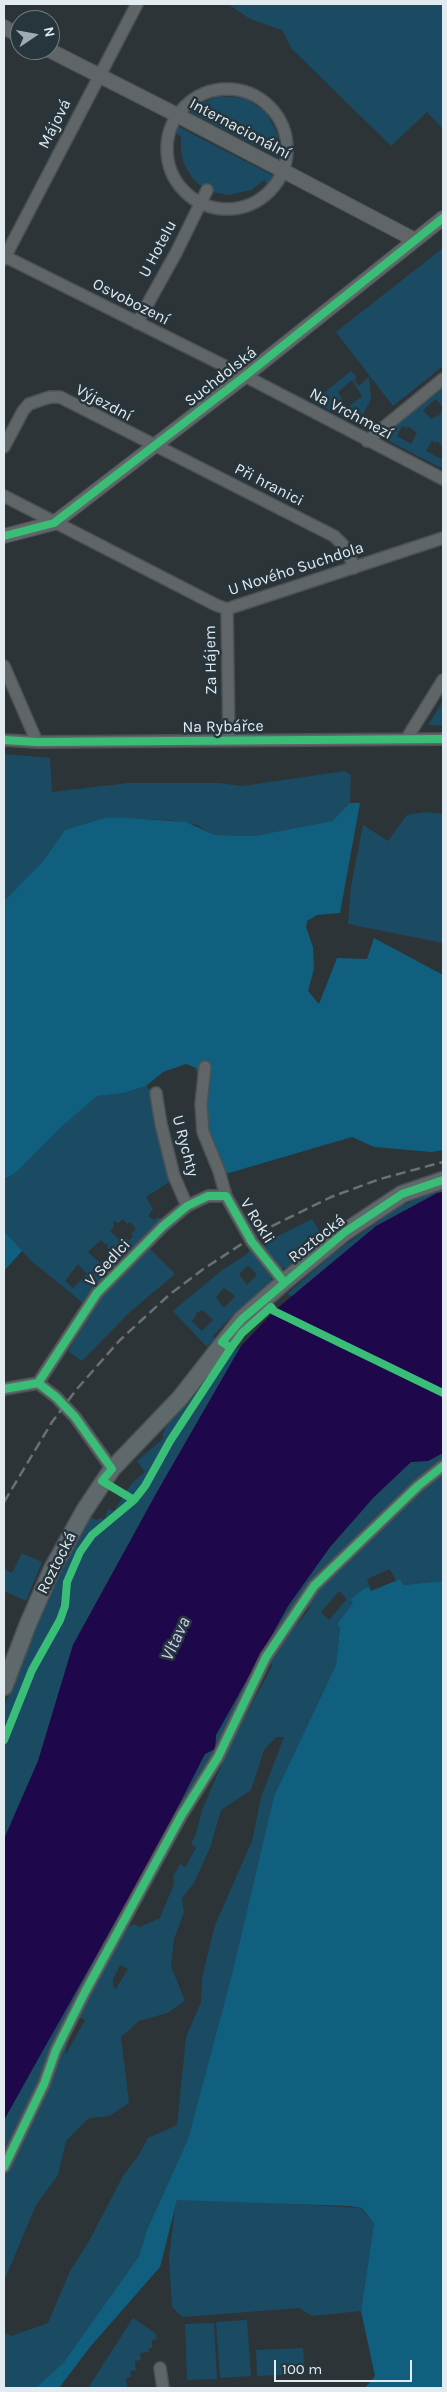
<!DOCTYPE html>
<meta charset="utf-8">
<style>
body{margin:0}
#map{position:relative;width:447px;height:2392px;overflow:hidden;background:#2c3437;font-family:Karla,sans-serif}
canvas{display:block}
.frame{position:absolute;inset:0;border:5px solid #e2ebf0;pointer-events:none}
.north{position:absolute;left:10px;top:10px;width:50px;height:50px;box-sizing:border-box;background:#27353c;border:1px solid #727e84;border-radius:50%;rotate:78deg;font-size:14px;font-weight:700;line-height:20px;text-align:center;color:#e2ebf0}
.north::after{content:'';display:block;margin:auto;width:18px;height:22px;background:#a2abaf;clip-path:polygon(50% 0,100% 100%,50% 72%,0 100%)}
.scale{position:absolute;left:274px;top:2360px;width:138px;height:22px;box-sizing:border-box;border:2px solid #e2ebf0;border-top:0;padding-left:6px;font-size:15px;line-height:18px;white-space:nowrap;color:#e2ebf0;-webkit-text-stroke:4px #27353c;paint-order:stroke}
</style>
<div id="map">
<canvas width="447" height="2392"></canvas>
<div class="frame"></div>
<div class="north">N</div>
<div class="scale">100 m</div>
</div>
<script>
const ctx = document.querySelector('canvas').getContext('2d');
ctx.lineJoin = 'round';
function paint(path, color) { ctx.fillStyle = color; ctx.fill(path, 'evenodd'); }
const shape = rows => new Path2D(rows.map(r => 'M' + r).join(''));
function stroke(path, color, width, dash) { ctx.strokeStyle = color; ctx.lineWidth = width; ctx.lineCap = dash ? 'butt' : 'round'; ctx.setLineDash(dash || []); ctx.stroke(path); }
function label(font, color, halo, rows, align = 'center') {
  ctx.font = font + ' Karla,sans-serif'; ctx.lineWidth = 5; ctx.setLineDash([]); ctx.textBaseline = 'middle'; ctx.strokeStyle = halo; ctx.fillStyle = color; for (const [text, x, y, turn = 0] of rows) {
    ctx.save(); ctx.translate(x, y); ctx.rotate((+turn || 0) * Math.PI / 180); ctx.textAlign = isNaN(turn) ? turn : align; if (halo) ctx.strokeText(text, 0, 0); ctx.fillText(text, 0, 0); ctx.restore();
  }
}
paint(shape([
 [228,4,443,4,443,129,427,112,391,146,292,49,282,30,250,19],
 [218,96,245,98,266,112,278,135,279,158,190,112,202,103],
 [177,126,274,176,269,186,264,180,251,190,229,195,212,192,200,185,193,179,184,164,181,151,181,136,175,133],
 [443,248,443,366,393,406,336,332],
 [351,371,357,378,354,380,359,386,369,377,371,399,358,424,313,402],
 [352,380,362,396,347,408,338,392],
 [443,385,443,408,436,399,423,410,431,419,441,414,440,412,443,409,443,447,437,441,436,443,432,441,426,451,441,459,443,454,443,469,389,441,384,434],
 [402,426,407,428,408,426,417,433,411,444,397,436],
 [443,701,443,726,428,725],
 [4,754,50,758,52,792,128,783,219,783,242,786,345,771,351,775,350,803,332,821,254,836,214,835,197,825,169,820,104,818,65,830,43,861,4,901],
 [426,812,443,814,443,961,443,943,348,924,351,886,363,825,388,841,407,815],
 [146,1086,154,1094,174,1179,146,1197,153,1209,148,1216,154,1220,158,1217,161,1220,91,1291,83,1303,30,1260,4,1231,4,1179,17,1172,58,1130,97,1096,124,1093],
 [123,1219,127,1224,130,1222,136,1229,131,1234,133,1236,129,1241,126,1238,122,1242,110,1231,114,1227,113,1221,119,1223],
 [101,1240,106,1245,108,1243,107,1247,112,1252,109,1254,112,1258,106,1264,103,1260,100,1263,88,1252],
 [78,1264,87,1274,73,1288,65,1281],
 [443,1188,443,1192,437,1193,294,1297,287,1294,334,1253,400,1206],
 [312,1219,324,1239,286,1268,280,1268,262,1244],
 [148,1247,175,1274,131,1311,82,1361,68,1351,99,1301],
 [251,1248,271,1276,271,1281,226,1322,213,1336,215,1338,207,1347,173,1311,221,1271,247,1254],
 [248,1265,257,1275,247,1285,239,1274],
 [224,1288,235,1296,224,1308,216,1297],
 [203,1310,213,1320,202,1331,192,1321,196,1316,196,1313],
 [241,1346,157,1492,73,1645,38,1761,4,1839,4,1707,56,1576,90,1517,96,1520,102,1518,104,1520,108,1509,114,1511,131,1484,145,1472,137,1461,164,1438,162,1435,172,1416,226,1348,234,1350],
 [443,1453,443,1461,313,1583,217,1753,184,1805,4,2162,4,2120,205,1754,215,1749,216,1735,288,1606,330,1547,374,1497,411,1462,428,1461],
 [443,1469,443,1581,402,1585,400,1579,396,1581,390,1569,367,1579,370,1587,350,1601,353,1603,337,1624,340,1628,336,1665,274,1796,232,1974,188,2139,147,2230,139,2256,64,2362,36,2388,4,2388,4,2332,11,2336,48,2323,70,2271,89,2241,123,2176,138,2156,148,2138,177,2125,186,2037,201,2002,202,1978,215,1925,252,1841,261,1797,284,1737,276,1737,264,1750,251,1790,221,1810,210,1848,194,1883,182,1898,184,1912,174,1939,171,1966,185,2001,167,2013,139,2021,121,2037,129,2103,109,2116,89,2118,66,2141,58,2175,36,2205,4,2281,4,2171,71,2031,65,2053,66,2054,85,2020,75,2015,122,1930,134,1924,140,1927,160,1918,174,1884,173,1877,180,1864,185,1867,196,1848,191,1844,196,1834,202,1810,232,1741,272,1666,270,1659,309,1609,313,1594],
 [339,1591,347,1599,329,1620,321,1612],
 [120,1965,128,1969,116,1989,113,1987,113,1979],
 [22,1553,42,1562,26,1601,4,1591,4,1569,12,1573],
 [202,2199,361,2208,374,2224,361,2311,312,2316,299,2308,183,2317,172,2307,169,2258,176,2200],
 [133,2318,155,2333,157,2339,152,2340,152,2348,149,2348,149,2352,140,2353,141,2360,135,2361,136,2370,130,2371,131,2377,126,2378,127,2388,88,2388],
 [247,2320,251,2376,220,2378,216,2322],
 [214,2323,217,2379,187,2380,185,2324],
 [303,2348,305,2374,257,2376,256,2350]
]), '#1b4b62');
paint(shape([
 [350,803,360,803,340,913,317,915,307,921,306,927,313,947,314,969,308,991,319,1004,337,958,367,959,374,938,443,975,443,1150,432,1152,374,1147,352,1137,222,1175,204,1123,204,1100,196,1068,186,1064,163,1072,146,1086,124,1093,97,1096,58,1130,17,1172,4,1179,4,901,43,861,65,830,104,818,127,818,186,822,215,835,254,836,332,821],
 [4,1231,22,1251,4,1271],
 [400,1579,403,1585,443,1581,443,2388,365,2388,375,2376,361,2311,374,2224,362,2208,350,2206,177,2200,160,2267,90,2347,59,2388,36,2388,64,2362,139,2256,147,2230,188,2139,232,1974,274,1796,336,1665,340,1628,337,1624,353,1603,350,1600,365,1588,369,1587,371,1591]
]), '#115f7f');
paint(shape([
 [443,1192,443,1453,428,1461,411,1462,374,1497,330,1547,288,1606,216,1735,215,1749,205,1754,160,1842,4,2120,4,1839,38,1761,73,1645,157,1492,241,1346,274,1311,376,1226,437,1193]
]), '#1e084b');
stroke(shape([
 [274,1311,443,1393]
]), '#cfccf7', 1, [6, 5]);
const minor = shape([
 '167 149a60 60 0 1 1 120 0a60 60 0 1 1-120 0Z',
 [4,256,245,376,443,479],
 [4,259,137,4],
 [137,323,176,253,207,190],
 [367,441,443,379],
 [4,447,23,411,29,404,50,397,60,397,334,536,347,549,354,568],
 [4,496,216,605,227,609,443,538],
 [227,609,229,741],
 [4,666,37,742],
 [407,738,443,680],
 [4,740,37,742,443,739],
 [205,1067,201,1104,203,1132,219,1171,226,1196,252,1242,284,1282],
 [156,1093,161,1124,174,1176,187,1206],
 [38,1383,56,1397,75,1417,112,1469],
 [4,1389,38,1383,97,1293,163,1226,187,1206,208,1196,226,1196],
 [4,2167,44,2084,56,2050,85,1992,181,1816,218,1757,266,1657,314,1586,418,1486,443,1466],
 [160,2368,163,2388]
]);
const tertiary = shape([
 [4,27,20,36],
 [49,50,177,115,415,240],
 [4,536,54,523,245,376,443,218]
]);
const secondary = shape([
 [4,1687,28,1624,52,1569,84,1511,112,1469,180,1398,242,1319,284,1282,345,1232,402,1194,443,1180]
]);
stroke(minor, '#4b5154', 14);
stroke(tertiary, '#4b5154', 16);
stroke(secondary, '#4b5154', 19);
stroke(minor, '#606568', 11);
stroke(tertiary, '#606568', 14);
stroke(secondary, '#5f686b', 16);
stroke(shape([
 [4,1502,52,1422,76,1390,120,1340,169,1295,202,1270,260,1232,331,1197,380,1179,443,1162]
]), '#6b7073', 2.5, [10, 5]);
stroke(shape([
 [4,536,54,523,245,376,443,218],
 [4,740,37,742,443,739],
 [231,1348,222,1342,242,1319,345,1232,402,1194,443,1180],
 [38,1383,56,1397,75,1417,112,1469,102,1481,134,1500],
 [4,1389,38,1383,97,1293,163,1226,187,1206,208,1196,226,1196,252,1242,284,1282],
 [4,1740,32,1670,60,1620,65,1606,67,1582,80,1552,92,1535,134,1500,145,1486,170,1441,231,1348,242,1333,271,1307,274,1311,443,1393],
 [4,2167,44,2084,56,2050,85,1992,181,1816,218,1757,266,1657,314,1586,418,1486,443,1466]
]), '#3abd76', 8);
label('16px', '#e2ebf0', '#27353c', [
 ["Májová",55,124,-63],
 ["Internacionální",240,129,28],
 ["U Hotelu",158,249,-62],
 ["Osvobození",131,302,27],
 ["Suchdolská",221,377,-38],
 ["Výjezdní",104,403,28],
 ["Na Vrchmezí",351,414,28],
 ["Při hranici",269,485,27],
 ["U Nového Suchdola",296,569,-18],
 ["Za Hájem",211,660,-91],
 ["Na Rybářce",223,727,-1],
 ["U Rychty",185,1146,75],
 ["V Rokli",257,1221,58],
 ["Roztocká",317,1239,-38],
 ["V Sedlci",108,1263,-47],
 ["Roztocká",57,1563,-63]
]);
label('italic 18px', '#cfccf7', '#27353c', [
 ["Vltava",176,1639,-65]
]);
</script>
